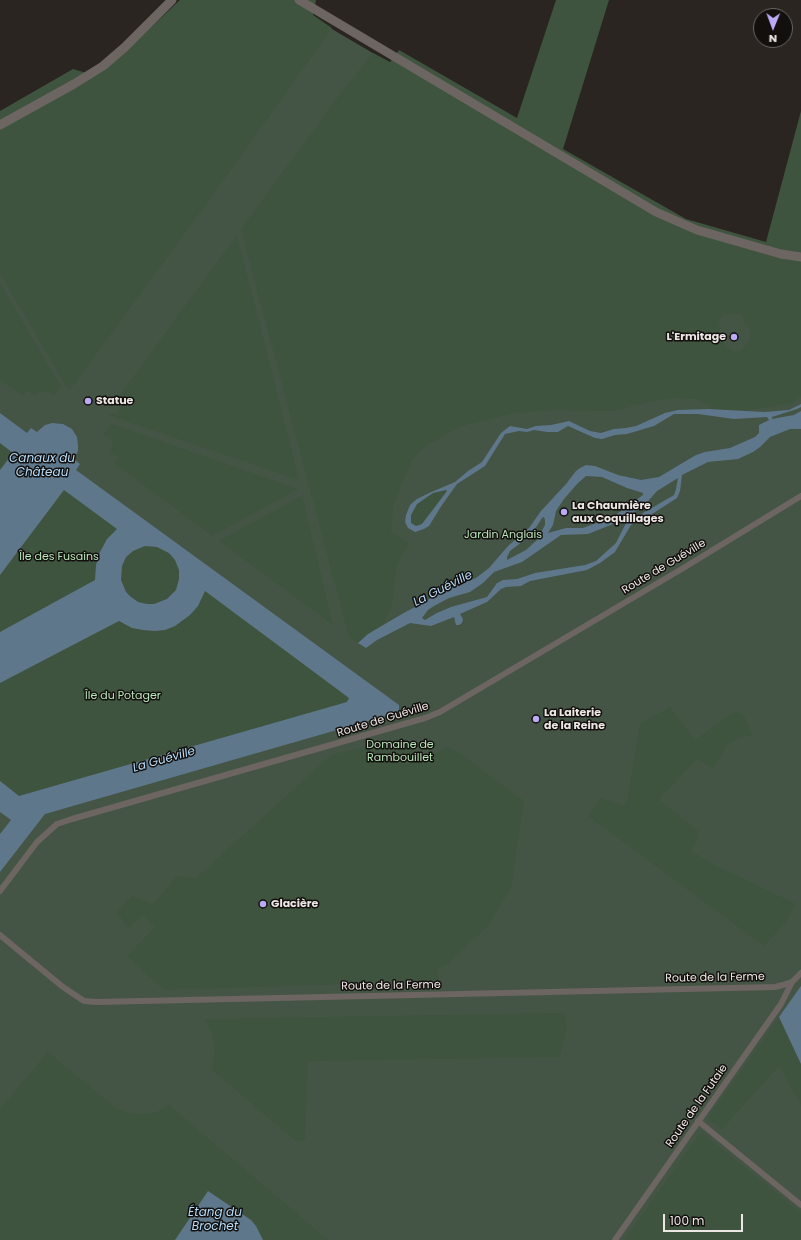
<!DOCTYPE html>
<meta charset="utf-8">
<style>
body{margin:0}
#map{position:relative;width:801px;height:1240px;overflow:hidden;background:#2b2521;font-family:Poppins,sans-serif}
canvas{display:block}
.north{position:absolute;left:753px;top:8px;width:40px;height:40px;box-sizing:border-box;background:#120f0d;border:1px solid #696563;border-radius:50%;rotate:181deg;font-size:11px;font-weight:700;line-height:16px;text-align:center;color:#ece7e5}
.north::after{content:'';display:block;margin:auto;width:14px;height:18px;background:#bbaaf6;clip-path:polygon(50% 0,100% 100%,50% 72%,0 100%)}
.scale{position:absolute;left:663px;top:1214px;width:80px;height:18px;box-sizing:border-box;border:2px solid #ece7e5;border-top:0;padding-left:5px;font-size:12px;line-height:14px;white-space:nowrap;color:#ece7e5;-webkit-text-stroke:3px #120f0d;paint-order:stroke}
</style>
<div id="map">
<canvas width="801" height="1240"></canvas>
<div class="north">N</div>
<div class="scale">100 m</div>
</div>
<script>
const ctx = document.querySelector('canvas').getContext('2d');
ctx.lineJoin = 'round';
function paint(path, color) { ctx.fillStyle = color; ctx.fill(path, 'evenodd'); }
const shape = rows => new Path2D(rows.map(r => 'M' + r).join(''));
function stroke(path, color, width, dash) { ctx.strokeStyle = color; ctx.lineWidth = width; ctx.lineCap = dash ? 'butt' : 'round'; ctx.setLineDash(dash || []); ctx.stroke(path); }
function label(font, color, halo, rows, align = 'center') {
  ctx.font = font + ' Poppins,sans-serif'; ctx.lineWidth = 3; ctx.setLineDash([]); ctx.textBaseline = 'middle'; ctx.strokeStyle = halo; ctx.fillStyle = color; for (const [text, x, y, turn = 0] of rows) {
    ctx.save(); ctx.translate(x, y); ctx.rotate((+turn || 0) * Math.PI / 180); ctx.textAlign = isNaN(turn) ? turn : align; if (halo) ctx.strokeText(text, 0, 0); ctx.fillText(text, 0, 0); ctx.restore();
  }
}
paint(shape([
 [308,15,664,224,801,263,801,1240,0,1240,0,136]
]), '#445545');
paint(shape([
 [180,0,316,0,313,15,332,28,207,203,69,391,0,273,0,111,73,69,93,75,129,48],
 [556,0,609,0,563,149,686,219,766,242,801,111,801,396,791,404,717,414,710,406,696,399,671,398,644,403,614,411,552,410,510,414,461,426,424,447,411,462,393,507,391,532,409,543,397,565,391,609,385,621,380,628,368,634,358,643,349,637,241,229,340,94,373,53,390,62,399,50,517,118],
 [730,314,741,314,745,324,749,327,751,334,748,343,740,351,733,351,727,348,721,341,719,321,723,315],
 [237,235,299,480,108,415,118,413,120,395],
 [0,283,61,387,54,396,49,392,43,391,38,393,35,396,27,390,23,396,0,380],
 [111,424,298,489,212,536,114,463,119,458,110,452,113,445,111,439,104,434],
 [0,443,13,453,0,470],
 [446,489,447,491,422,524,416,526,411,523,411,515,417,504,433,493],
 [64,490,117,529,107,539,100,552,96,565,95,580,0,632,0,575],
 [302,496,333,625,219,541],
 '121 575a29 29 0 1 1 58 0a29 29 0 1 1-58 0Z',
 [205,591,349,698,348,702,19,796,0,781,0,683,119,621,132,628,143,630,155,631,165,630,175,626,190,615,198,606],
 [670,707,695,740,734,712,743,714,753,736,746,736,729,742,713,768,697,759,659,799,699,832,698,838,691,851,714,865,796,904,786,922,764,946,588,816,600,798,626,806,640,724],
 [403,738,413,752,421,757,432,756,447,747,462,755,524,801,511,888,487,927,446,965,437,968,439,981,164,990,127,956,155,927,143,915,128,928,117,912,132,896,153,904,177,876,196,878,331,755],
 [564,1013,567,1025,560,1057,308,1061,305,1140,297,1142,211,1069,215,1051,212,1032,204,1019],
 [779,1017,801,1064,801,1105,779,1066,722,1129,707,1119],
 [48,1052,116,1108,126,1112,138,1114,147,1114,157,1112,164,1108,168,1104,328,1240,0,1240,0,1109],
 [701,1132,801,1213,801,1240,624,1240]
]), '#3e543f');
paint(shape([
 [801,404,801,407,797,409,772,417,772,419,794,415,801,411,801,429,790,429,770,437,760,447,753,452,738,459,708,462,682,475,680,491,677,498,649,516,631,525,615,552,600,563,587,570,530,581,521,586,506,587,501,589,487,602,460,614,463,619,462,623,459,625,456,625,454,617,431,626,410,623,377,640,366,648,358,643,368,634,402,614,444,591,476,578,489,568,508,546,529,528,541,511,566,484,576,471,580,468,586,465,595,466,618,475,641,480,659,477,696,455,705,452,730,448,755,437,759,433,759,425,769,420,767,417,734,419,698,414,674,414,654,426,627,434,615,435,602,439,595,438,568,426,558,432,547,432,534,430,527,432,519,431,505,434,485,466,457,484,442,505,429,526,424,529,415,532,408,528,405,522,406,515,410,505,417,499,429,493,455,482,468,471,482,462,501,433,510,426,527,429,536,426,551,425,569,421,590,431,601,433,614,429,626,428,636,426,665,413,678,410,708,409,765,412,789,410],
 [586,476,602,477,627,488,643,493,643,495,617,514,599,522,583,528,566,528,548,533,553,525,556,511,564,499,578,483],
 [678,478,676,489,674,495,626,523,616,543,596,561,585,565,535,573,517,579,503,580,497,583,487,597,451,607,437,613,425,620,422,618,428,610,434,606,449,598,470,592,483,583,494,572,522,562,561,535,588,534,618,522,643,507,657,491],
 [446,490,447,491,422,524,416,526,411,523,411,515,417,504,433,493],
 [544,517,545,520,545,525,537,540,526,550,507,560,507,557,510,551,531,535,542,518],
 [0,413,27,433,31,428,37,432,45,425,52,423,63,424,72,429,77,437,78,445,78,451,74,459,80,464,76,470,399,705,399,710,396,713,45,814,0,872,0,834,11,820,0,812,0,781,19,796,347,702,349,698,205,591,198,606,190,615,175,626,165,630,155,631,143,630,132,628,119,621,0,683,0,632,95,580,96,565,100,552,107,539,117,529,64,490,0,575,0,470,13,453,0,443],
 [145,546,157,547,169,553,175,560,179,570,179,579,176,590,167,599,154,604,147,604,138,602,131,597,126,592,121,580,122,566,126,557,133,551],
 [801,986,801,1064,779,1017],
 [208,1191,251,1220,256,1226,263,1240,175,1240]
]), '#5e778b');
stroke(shape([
 [0,891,37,842,57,824,72,819,425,718,440,712,685,567,801,496],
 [0,935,63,987,84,1001,97,1002,775,987,783,985,792,982,801,973],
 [698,1121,801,1205],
 [615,1240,781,1004,792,982]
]), '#6c6561', 6);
stroke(shape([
 [299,0,656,212,697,230,781,254,801,257],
 [0,125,74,84,103,66,125,47,172,0]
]), '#6c6561', 9);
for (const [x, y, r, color] of [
 [734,337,4,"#bbaaf6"],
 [88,401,4,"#bbaaf6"],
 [564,512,4,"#bbaaf6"],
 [536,719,4,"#bbaaf6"],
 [263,904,4,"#bbaaf6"]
]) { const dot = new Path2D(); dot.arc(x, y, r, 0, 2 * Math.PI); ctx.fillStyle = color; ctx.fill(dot); stroke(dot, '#120f0d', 1.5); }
label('bold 11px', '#ece7e5', '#120f0d', [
 ["L'Ermitage",726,337,"right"],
 ["Statue",96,401],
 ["La Chaumière",572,506],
 ["aux Coquillages",572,519],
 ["La Laiterie",544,713],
 ["de la Reine",544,726],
 ["Glacière",271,904]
], 'left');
label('11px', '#b9e4ba', '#120f0d', [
 ["Jardin Anglais",503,535],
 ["Île des Fusains",59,557],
 ["Île du Potager",123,696],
 ["Domaine de",400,745],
 ["Rambouillet",400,758]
]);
label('11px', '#ece7e5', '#120f0d', [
 ["Route de Guéville",664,567,-31],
 ["Route de Guéville",383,720,-17],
 ["Route de la Ferme",715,978,-1],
 ["Route de la Ferme",391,986,-1],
 ["Route de la Futaie",697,1106,-55]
]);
label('italic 12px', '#b6dcfa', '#120f0d', [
 ["Canaux du",42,459],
 ["Château",42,473],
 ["La Guéville",443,589,-27],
 ["La Guéville",164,760,-16],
 ["Étang du",215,1213],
 ["Brochet",215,1227]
]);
</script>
